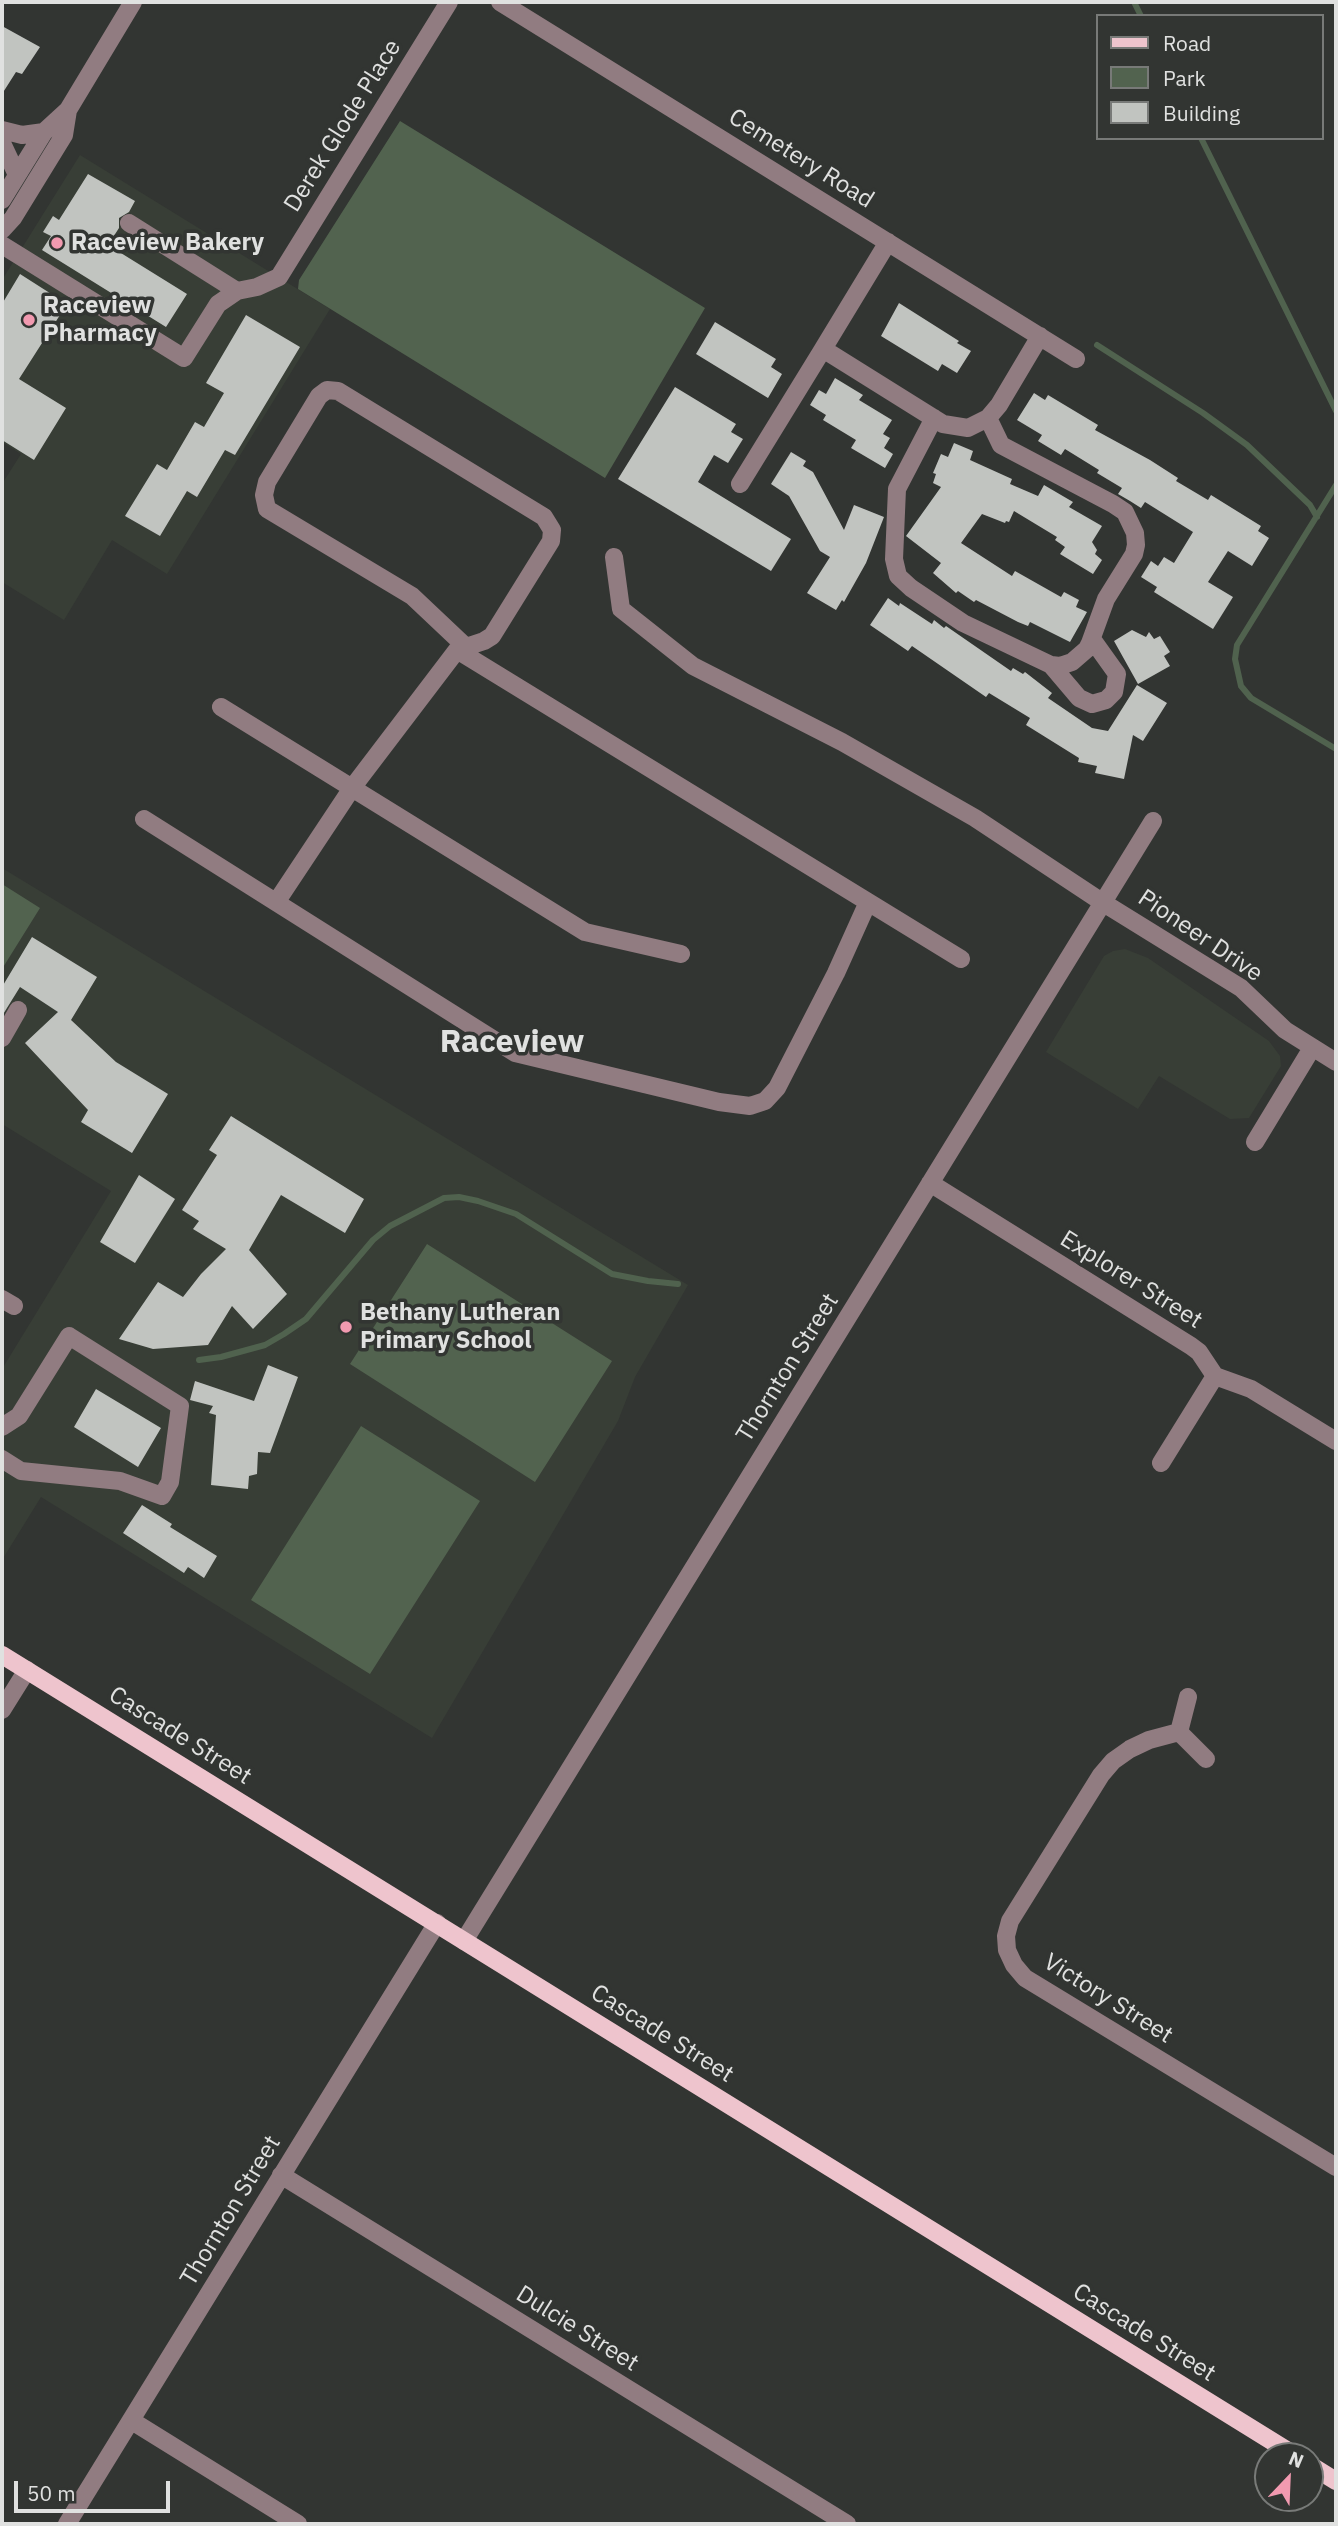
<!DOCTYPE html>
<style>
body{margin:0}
#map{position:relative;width:1338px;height:2526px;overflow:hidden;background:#323532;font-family:"IBM Plex Sans",sans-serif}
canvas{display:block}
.frame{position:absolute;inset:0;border:4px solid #e0e1e0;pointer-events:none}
.legend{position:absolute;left:1096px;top:14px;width:228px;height:126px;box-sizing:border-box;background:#323532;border:2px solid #787a78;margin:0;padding:9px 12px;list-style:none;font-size:21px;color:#e0e1e0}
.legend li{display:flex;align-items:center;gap:14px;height:35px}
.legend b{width:35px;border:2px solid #787a78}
.north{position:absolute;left:1254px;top:2442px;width:70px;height:70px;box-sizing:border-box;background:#323532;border:2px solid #787a78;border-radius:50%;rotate:23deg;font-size:19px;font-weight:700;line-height:28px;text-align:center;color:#e0e1e0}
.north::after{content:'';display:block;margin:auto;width:24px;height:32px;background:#f29ab0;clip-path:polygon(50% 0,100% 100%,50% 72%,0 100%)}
.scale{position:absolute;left:14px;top:2481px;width:156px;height:32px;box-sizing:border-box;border:4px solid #e0e1e0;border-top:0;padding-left:9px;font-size:21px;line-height:24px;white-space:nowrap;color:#e0e1e0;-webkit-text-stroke:5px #323532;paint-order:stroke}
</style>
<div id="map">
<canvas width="1338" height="2526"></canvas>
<div class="frame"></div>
<ul class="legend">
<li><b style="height:9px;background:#eec4cd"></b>Road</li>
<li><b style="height:19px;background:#52634f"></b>Park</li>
<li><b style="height:19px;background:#c1c4c0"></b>Building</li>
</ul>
<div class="north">N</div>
<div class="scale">50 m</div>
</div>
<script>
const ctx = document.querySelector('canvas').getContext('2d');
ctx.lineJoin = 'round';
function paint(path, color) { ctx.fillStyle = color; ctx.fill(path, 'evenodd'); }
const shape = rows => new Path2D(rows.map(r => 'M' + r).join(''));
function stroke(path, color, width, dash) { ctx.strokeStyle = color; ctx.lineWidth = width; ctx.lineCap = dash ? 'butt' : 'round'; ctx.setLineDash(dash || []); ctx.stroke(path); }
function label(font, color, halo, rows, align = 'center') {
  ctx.font = font + ' "IBM Plex Sans",sans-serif'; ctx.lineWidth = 7; ctx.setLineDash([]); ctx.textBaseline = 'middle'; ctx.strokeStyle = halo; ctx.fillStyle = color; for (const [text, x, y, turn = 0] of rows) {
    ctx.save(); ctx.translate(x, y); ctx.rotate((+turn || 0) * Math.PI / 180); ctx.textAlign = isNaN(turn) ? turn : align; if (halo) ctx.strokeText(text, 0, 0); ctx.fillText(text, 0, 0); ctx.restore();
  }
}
paint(shape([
 [80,155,330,309,167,574,112,540,64,620,2,582,2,484,21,454,2,442,2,280],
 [2,868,688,1285,635,1377,618,1421,432,1738,41,1497,2,1560,2,1369,111,1191,2,1124],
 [1125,949,1148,958,1269,1041,1280,1056,1281,1066,1249,1118,1230,1119,1159,1076,1138,1109,1046,1052,1104,956,1113,951]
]), '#383e36');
paint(shape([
 [400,121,705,308,605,478,298,289,299,280],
 [2,884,40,908,2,969],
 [427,1244,612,1361,535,1482,350,1364],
 [361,1426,480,1501,370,1674,251,1600]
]), '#52634f');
stroke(shape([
 [1134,2,1141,16],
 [1201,138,1336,411],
 [1097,345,1203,413,1247,445,1310,505,1317,517],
 [1336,485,1237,645,1235,659,1241,686,1251,698,1336,749],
 [199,1360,221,1357,265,1345,284,1334,306,1319,373,1240,390,1226,444,1198,459,1197,478,1201,516,1214,612,1274,648,1281,678,1284]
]), '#50624e', 6);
paint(shape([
 [2,26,40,47,22,74,16,72,2,94],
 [88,174,135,201,129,212,119,218,119,228,108,245,187,294,166,327,42,250,51,236,43,232,53,216,59,220],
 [20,274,67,304,19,379,66,408,34,460,2,440,2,304],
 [899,303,959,341,957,343,971,351,957,373,942,364,938,371,881,336],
 [246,315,300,347,235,455,225,450,197,497,187,491,160,536,125,516,157,464,167,470,195,422,204,427,224,393,206,383],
 [715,322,776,359,771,367,782,374,768,398,696,354],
 [835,378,863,395,859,400,892,420,883,434,890,438,884,448,893,454,885,468,851,448,856,440,823,420,826,415,810,405,819,390,826,394],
 [675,387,736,424,731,432,743,439,728,463,714,455,698,482,791,539,771,571,618,479],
 [1034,393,1045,400,1048,395,1098,425,1095,430,1150,460,1178,478,1176,481,1208,500,1211,495,1261,526,1258,531,1269,538,1252,566,1228,551,1208,582,1233,597,1213,629,1154,592,1157,587,1141,577,1151,561,1158,566,1164,557,1174,563,1193,532,1145,502,1141,508,1130,501,1118,494,1122,488,1097,473,1099,470,1065,449,1061,455,1038,441,1042,435,1017,420],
 [954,443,973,451,970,460,1012,479,1010,484,1038,496,1044,485,1073,502,1069,507,1102,526,1092,542,1097,550,1095,554,1102,560,1093,574,1060,554,1065,547,1055,540,1057,537,1014,511,1009,522,1006,521,1005,523,982,514,961,543,1012,576,1015,571,1061,597,1064,592,1079,600,1076,607,1087,612,1070,642,1030,622,1028,626,1018,622,976,600,974,602,958,591,956,593,933,573,941,563,906,536,941,487,933,483,936,474,933,473,941,454,948,457],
 [791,452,806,461,803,466,813,472,844,530,854,505,884,517,866,563,844,602,842,600,836,610,807,593,830,557,820,551,789,496,771,484],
 [888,598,899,606,900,603,932,624,934,620,944,628,946,626,1011,671,1013,668,1023,674,1025,672,1052,693,1048,698,1092,728,1108,731,1137,685,1167,703,1143,741,1133,735,1124,779,1095,773,1097,766,1078,762,1079,758,1026,725,1030,718,989,693,986,697,912,646,908,651,870,625],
 [1132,630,1146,637,1149,632,1154,639,1160,636,1170,652,1164,656,1170,666,1138,684,1114,641],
 [32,937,97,977,71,1020,116,1062,168,1094,132,1153,81,1122,88,1110,25,1043,58,1012,20,987,2,1016,2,987],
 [231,1116,364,1199,345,1233,281,1195,249,1250,287,1294,253,1329,232,1306,208,1345,153,1349,119,1339,158,1282,183,1297,201,1274,226,1249,193,1229,199,1221,182,1210,217,1155,209,1150],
 [139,1175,175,1199,135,1263,100,1242],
 [268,1365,298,1377,270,1453,258,1452,257,1474,249,1476,248,1489,211,1485,216,1415,209,1413,213,1406,190,1400,195,1381,254,1401],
 [96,1389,161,1428,138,1467,74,1427],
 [142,1505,172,1524,170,1527,217,1556,204,1578,188,1567,184,1573,123,1533]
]), '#c1c4c0');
stroke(shape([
 [500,2,1076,359],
 [2,130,22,135,44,132],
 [2,143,17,175],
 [2,200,44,132,68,110,133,2],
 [129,223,237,291],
 [2,230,13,218,64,135,68,110],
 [888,242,823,349,943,424,968,428,988,418,999,405,1040,336],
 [2,245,184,358,218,304,237,291,257,287,279,277,449,2],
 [934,418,897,489,894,559,898,576,911,588,963,623,1051,665,1060,666,1072,662,1087,649,1090,643,1106,599,1134,554,1136,545,1135,533,1125,512,1113,504,1001,445,988,418],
 [740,484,823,349],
 [614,557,621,609,693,666,842,742,975,818,1102,902,1241,988,1285,1030,1336,1062],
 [457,650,961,959],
 [1051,665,1079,698,1092,704,1106,700,1114,692,1117,674,1092,639],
 [221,707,585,932,681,954],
 [144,819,515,1053,719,1102,750,1106,765,1101,777,1088,836,973,868,902],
 [277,901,352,788,457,650,484,641,492,636,551,541,552,530,544,517,338,391,327,390,319,396,267,482,264,495,267,509,412,596,466,647],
 [2,1038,18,1010],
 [1255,1142,1312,1048],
 [930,1183,1191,1346,1199,1352,1215,1376,1251,1389,1336,1441],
 [2,1299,14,1306],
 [2,1427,19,1416,69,1336,180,1406,170,1482,162,1496,120,1481,21,1471,2,1459],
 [1161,1463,1215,1376],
 [1188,1697,1179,1732,1206,1759],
 [2,1710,27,1670],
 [1179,1732,1149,1740,1130,1749,1113,1761,1101,1775,1010,1921,1006,1936,1007,1950,1014,1965,1025,1978,1336,2167],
 [464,1941,1153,821],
 [281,2175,847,2524],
 [132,2421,298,2524],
 [67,2524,437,1923]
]), '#917c81', 18);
stroke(shape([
 [2,1655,1296,2456],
 [1310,2465,1336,2481]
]), '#eec4cd', 18);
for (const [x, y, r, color] of [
 [57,243,7,"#f29ab0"],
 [29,320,7,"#f29ab0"],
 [346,1327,7,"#f29ab0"]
]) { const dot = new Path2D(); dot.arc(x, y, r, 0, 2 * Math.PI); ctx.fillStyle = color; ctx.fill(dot); stroke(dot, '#323532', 2.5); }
label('24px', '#e0e1e0', '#323532', [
 ["Derek Glode Place",343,126,-58],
 ["Cemetery Road",801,159,32],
 ["Pioneer Drive",1200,936,34],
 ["Explorer Street",1131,1280,32],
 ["Thornton Street",788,1368,-58],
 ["Cascade Street",180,1736,32],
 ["Victory Street",1108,1999,32],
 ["Cascade Street",662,2034,32],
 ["Thornton Street",231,2211,-59],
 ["Dulcie Street",577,2329,32],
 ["Cascade Street",1144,2333,32]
]);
label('bold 24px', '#e0e1e0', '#323532', [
 ["Raceview Bakery",71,243],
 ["Raceview",43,306],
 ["Pharmacy",43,334],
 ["Bethany Lutheran",360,1313],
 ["Primary School",360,1341]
], 'left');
label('bold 32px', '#e0e1e0', '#323532', [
 ["Raceview",512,1043]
]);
</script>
